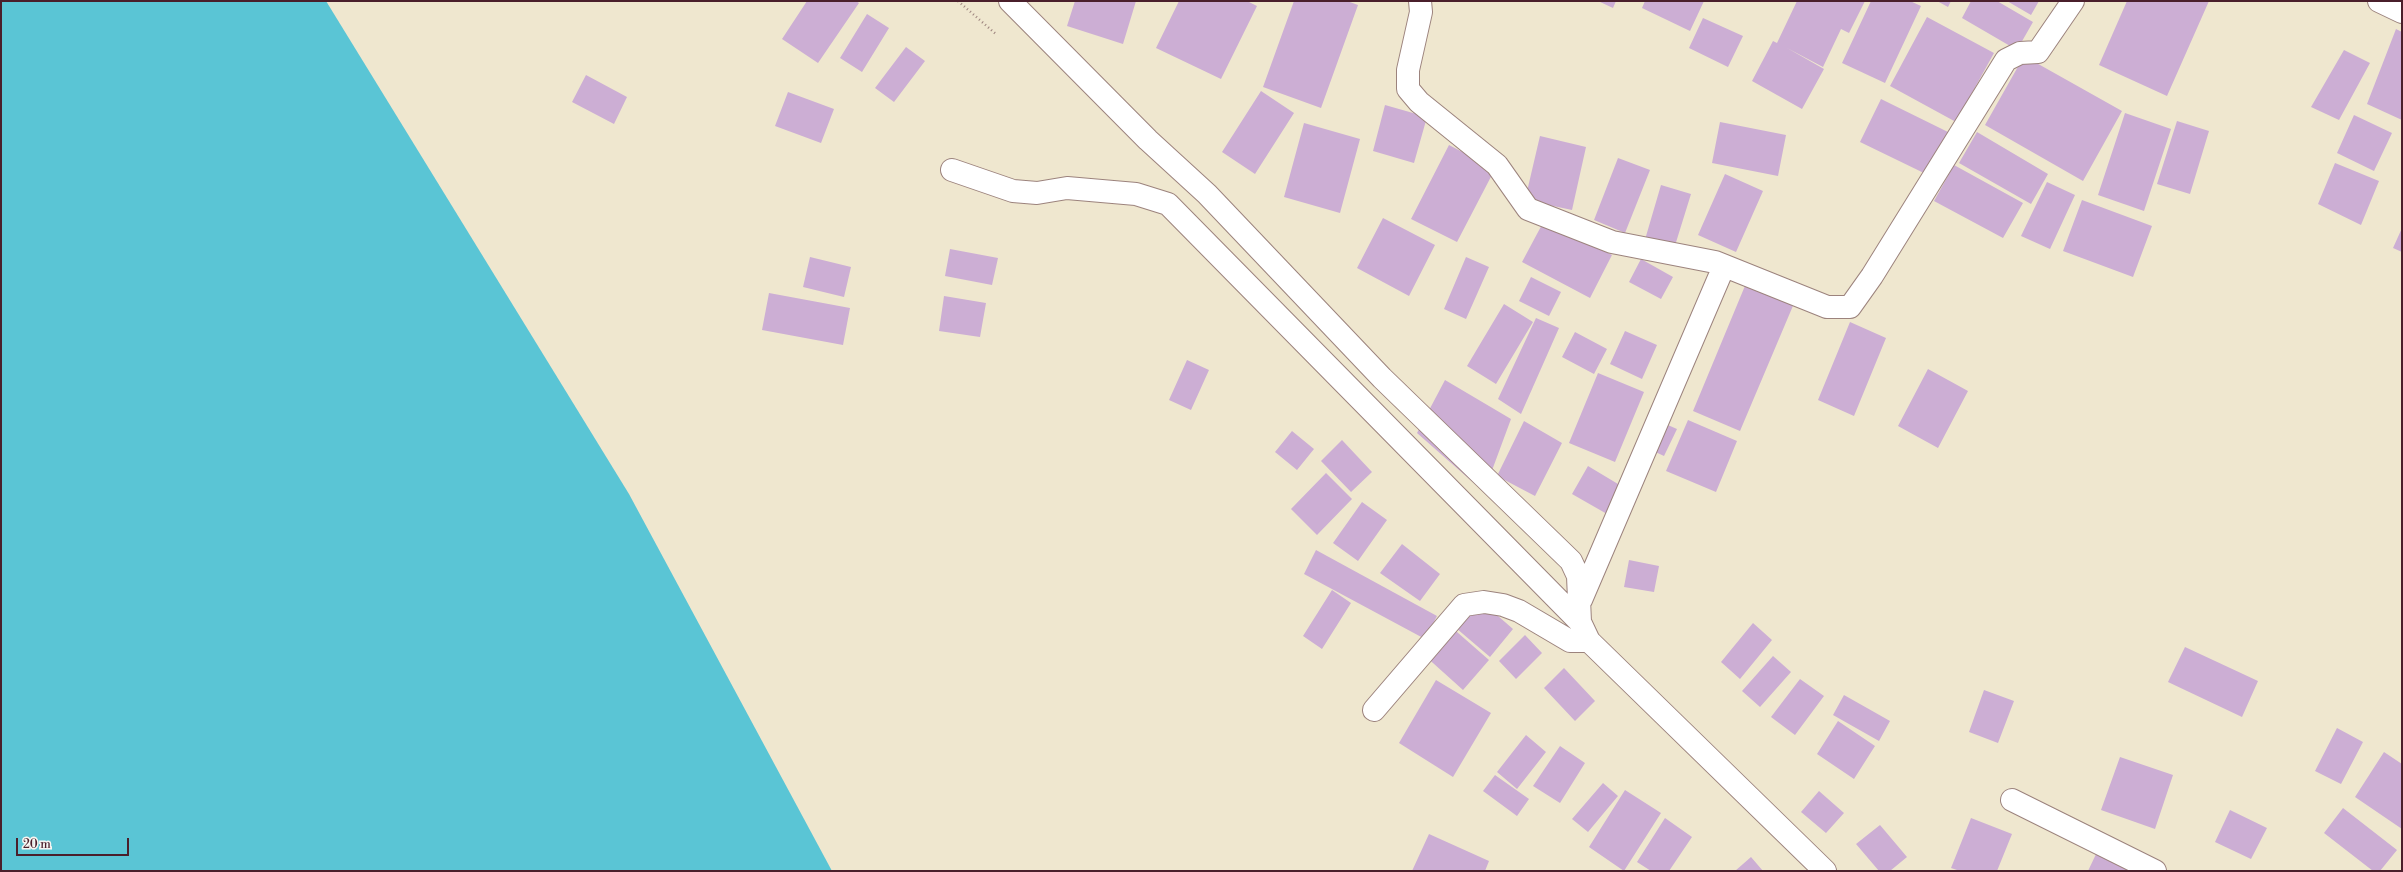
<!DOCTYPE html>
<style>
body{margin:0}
#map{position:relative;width:2403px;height:872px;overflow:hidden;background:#efe7cf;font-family:"Libre Bodoni",serif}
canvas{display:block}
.frame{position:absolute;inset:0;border:2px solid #4a1f2b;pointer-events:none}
.scale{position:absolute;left:16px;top:838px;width:113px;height:18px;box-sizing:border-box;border:2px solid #4a1f2b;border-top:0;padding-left:5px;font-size:12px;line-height:14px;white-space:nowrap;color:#4a1f2b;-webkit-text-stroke:3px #f6f6f2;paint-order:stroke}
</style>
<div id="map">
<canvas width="2403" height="872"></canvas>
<div class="frame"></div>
<div class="scale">20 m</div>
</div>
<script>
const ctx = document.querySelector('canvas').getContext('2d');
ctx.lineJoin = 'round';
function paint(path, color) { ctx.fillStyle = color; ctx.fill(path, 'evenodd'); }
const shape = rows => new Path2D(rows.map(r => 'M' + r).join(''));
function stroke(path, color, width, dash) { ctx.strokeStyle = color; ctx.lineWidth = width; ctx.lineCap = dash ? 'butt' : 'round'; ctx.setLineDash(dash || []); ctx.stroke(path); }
paint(shape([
 [1,1,326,1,629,494,832,871,1,871]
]), '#5ac5d5');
paint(shape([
 [807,1,856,1,859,3,818,63,782,39],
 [1075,1,1136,1,1123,44,1067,26],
 [1179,1,1247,1,1257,6,1221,79,1156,48],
 [1294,1,1347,1,1358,5,1321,108,1263,87],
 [1598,1,1616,1,1613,8],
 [1645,1,1704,1,1690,31,1642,8],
 [1797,1,1865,1,1849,33,1841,29,1823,67,1787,48,1824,69,1802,109,1752,81,1773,41,1777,43],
 [1871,1,1910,1,1921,6,1885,83,1842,63],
 [1937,1,1951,1,1948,7],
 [1971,1,1997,1,2033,22,2017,50,1962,18],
 [2007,1,2039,1,2031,15],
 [2127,1,2209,1,2167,96,2099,65],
 [867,14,889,28,862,72,840,58],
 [1927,17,1994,53,1956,122,1890,86],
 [1703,18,1743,36,1728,67,1689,48],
 [2396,29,2402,32,2402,120,2367,104],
 [906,47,925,61,894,102,875,88],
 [2344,50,2370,63,2339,120,2311,107],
 [2024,56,2122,111,2083,181,1985,125],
 [586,75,627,97,614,124,572,102],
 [1261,91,1294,113,1255,174,1222,152],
 [788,92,834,109,821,143,775,126],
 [1881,99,1948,132,1928,175,1860,142],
 [1385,105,1427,117,1414,163,1373,151],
 [2125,113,2171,129,2144,211,2098,195],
 [2354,115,2392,133,2374,171,2337,153],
 [2177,121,2209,131,2190,194,2157,184],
 [1720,122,1786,135,1778,176,1712,163],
 [1304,123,1360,139,1340,213,1284,197],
 [1977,132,2048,174,2031,204,1959,163],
 [1540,136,1586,147,1572,210,1525,200],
 [1449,145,1495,169,1457,242,1411,219],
 [1618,158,1650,170,1625,233,1594,220],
 [2335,163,2379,181,2361,225,2318,204],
 [1954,165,2023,203,2003,238,1934,201],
 [1725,174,1763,191,1736,252,1698,235],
 [2047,182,2075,195,2050,249,2021,236],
 [1661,185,1691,194,1673,252,1644,243],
 [2082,200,2152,226,2133,277,2063,251],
 [1383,218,1435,245,1409,296,1357,268],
 [1545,219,1612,255,1590,298,1522,262],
 [2402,228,2402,252,2393,248],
 [950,249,998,258,992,285,945,276],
 [810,257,851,267,844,297,803,287],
 [1466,257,1489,267,1466,319,1444,309],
 [1641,259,1673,277,1661,299,1629,282],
 [1531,277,1561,292,1549,316,1519,301],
 [1747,281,1795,301,1740,431,1693,411],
 [769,293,850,308,843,345,762,330],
 [944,296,986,303,980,337,939,331],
 [1504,304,1533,322,1496,384,1467,366],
 [1536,318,1559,328,1521,414,1498,399],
 [1850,322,1886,338,1854,416,1818,400],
 [1625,331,1657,345,1642,379,1610,364],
 [1575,332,1607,349,1594,374,1562,357],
 [1187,360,1209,370,1191,410,1169,400],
 [1928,369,1968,391,1938,448,1898,426],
 [1598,373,1644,392,1615,462,1569,443],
 [1445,380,1511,419,1484,492,1417,433],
 [1688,420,1737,441,1716,492,1666,471],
 [1524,421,1562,443,1535,496,1497,476],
 [1661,422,1677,429,1664,456,1649,449],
 [1292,431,1314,449,1297,470,1275,452],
 [1342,440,1372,472,1351,492,1321,461],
 [1588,466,1623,487,1607,514,1572,494],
 [1326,473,1352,499,1317,535,1291,509],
 [1362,502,1387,520,1358,561,1333,543],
 [1402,544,1440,574,1420,601,1380,573],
 [1316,550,1437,616,1425,639,1304,574],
 [1629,560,1659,566,1654,592,1624,587],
 [1332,590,1351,603,1322,649,1303,636],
 [1490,609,1513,629,1490,657,1456,628,1468,615],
 [1753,623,1772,640,1740,679,1721,662],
 [1449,625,1489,660,1463,690,1423,654],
 [1525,635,1542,653,1516,679,1499,661],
 [2185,647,2258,681,2242,717,2168,682],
 [1773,656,1791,672,1760,707,1742,691],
 [1564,668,1595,701,1575,721,1544,688],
 [1800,679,1824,696,1795,735,1771,717],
 [1436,680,1491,713,1453,777,1399,743],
 [1984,690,2014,701,1998,743,1969,732],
 [1844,695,1890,721,1879,741,1833,715],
 [1838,721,1875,746,1854,779,1817,754],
 [2337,728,2363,742,2341,784,2315,771],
 [1526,735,1546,752,1517,789,1497,772],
 [1560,746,1585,763,1560,803,1533,786],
 [2384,752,2402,764,2402,829,2355,797],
 [2120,757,2173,775,2155,829,2101,810],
 [1495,775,1529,799,1517,816,1483,791],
 [1603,783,1618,796,1588,832,1572,819],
 [1625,790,1661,813,1624,871,1589,847],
 [1819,791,1844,813,1826,833,1801,812],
 [2343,808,2397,850,2380,871,2373,871,2324,833],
 [2230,810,2267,828,2251,859,2215,842],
 [1665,818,1692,837,1669,871,1651,871,1637,862],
 [1971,818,2012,834,1997,871,1960,871,1951,868],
 [1880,825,1907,857,1890,871,1879,871,1856,844],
 [1429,834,1489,861,1485,871,1412,871],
 [2097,852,2136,871,2088,871],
 [1751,857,1763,871,1735,871]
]), '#ccaed4');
const street = shape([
 [1010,1,1148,140,1207,194,1382,378,1571,561,1578,576,1580,622,1589,641,1825,871],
 [1420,1,1421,12,1408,70,1408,89,1419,102,1497,165,1528,209,1612,242,1715,262,1827,307,1850,307,1872,276,2006,60,2020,53,2038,52,2073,1],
 [2379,1,2402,12],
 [952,170,1013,191,1037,193,1067,188,1136,194,1168,204,1580,622],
 [1581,600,1724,266],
 [1374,710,1464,605,1484,602,1503,605,1519,611,1570,641,1589,641],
 [2012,800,2155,871]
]);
stroke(street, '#9c837d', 24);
stroke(shape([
 [958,1,997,35]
]), '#9c837d', 2.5, [1, 3]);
stroke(street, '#fff', 22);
</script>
